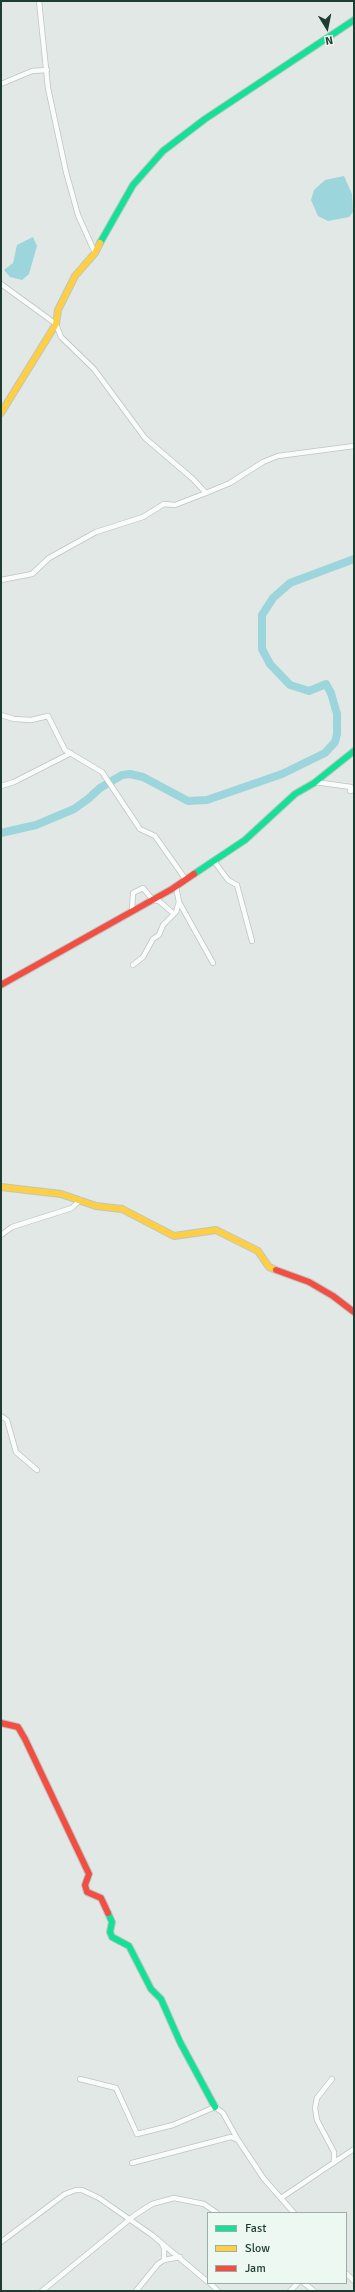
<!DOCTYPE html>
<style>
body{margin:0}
#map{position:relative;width:355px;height:2292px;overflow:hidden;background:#e1e8e5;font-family:Signika,sans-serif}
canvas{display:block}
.frame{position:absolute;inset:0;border:2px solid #1d3d33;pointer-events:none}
.legend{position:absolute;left:207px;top:2212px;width:140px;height:72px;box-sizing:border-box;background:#eef8f3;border:1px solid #9aada6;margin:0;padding:5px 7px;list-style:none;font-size:12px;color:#1d3d33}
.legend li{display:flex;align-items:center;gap:8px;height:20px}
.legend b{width:20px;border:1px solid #9aada6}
.north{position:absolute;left:307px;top:8px;width:40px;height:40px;-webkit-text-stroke:3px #eef8f3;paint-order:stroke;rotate:170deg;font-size:11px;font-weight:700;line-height:16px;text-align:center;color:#1d3d33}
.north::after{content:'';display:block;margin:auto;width:14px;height:18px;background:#1d3d33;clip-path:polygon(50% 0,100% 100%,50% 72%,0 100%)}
</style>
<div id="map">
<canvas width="355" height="2292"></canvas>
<div class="frame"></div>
<ul class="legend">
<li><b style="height:5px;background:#16e098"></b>Fast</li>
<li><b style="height:5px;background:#ffcf43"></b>Slow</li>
<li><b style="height:5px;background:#f24e42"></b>Jam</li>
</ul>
<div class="north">N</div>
</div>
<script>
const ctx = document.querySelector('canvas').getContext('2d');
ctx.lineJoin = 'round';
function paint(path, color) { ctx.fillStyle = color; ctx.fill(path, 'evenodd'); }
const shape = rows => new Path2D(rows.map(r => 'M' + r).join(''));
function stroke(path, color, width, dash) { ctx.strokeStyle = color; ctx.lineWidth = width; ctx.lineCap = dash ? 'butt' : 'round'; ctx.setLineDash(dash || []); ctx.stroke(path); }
paint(shape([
 [344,176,352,194,353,212,349,217,328,221,318,216,311,200,314,190,325,180],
 [33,237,37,246,29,274,22,280,10,277,4,270,13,263,17,245]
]), '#9cd6dc');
stroke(shape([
 [1,833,36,825,74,809,88,799,100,788,122,775,130,774,143,777,188,801,207,800,282,774,325,753,335,742,337,734,337,714,331,693,326,684,309,691,290,685,270,664,262,649,262,615,273,598,290,583,354,559]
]), '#9cd6dc', 8);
const street = shape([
 [39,1,48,88,66,172,78,215,95,253],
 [1,84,32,71,47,70],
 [1,284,56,324,61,337,94,369,145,438,193,479,206,493],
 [1,580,32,574,49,558,96,532,143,517,164,504,175,505,206,493,230,483,263,462,278,456,354,446],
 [1,715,14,719,31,720,48,716,65,750,102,772,140,829,155,836,186,880],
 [315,782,351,787,350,791,354,790],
 [1,786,14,782,71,753],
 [214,861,228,880,237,885,252,941],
 [176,887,179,902,213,963],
 [132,911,133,893,143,888,153,900,159,901,174,914],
 [133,965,143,957,153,939,159,935,163,925,176,912,179,902],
 [1,1235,12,1227,72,1208,80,1200],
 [1,1416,7,1420,16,1452,37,1470],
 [80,2079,116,2088,137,2134,173,2125,215,2107,223,2113,238,2140],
 [332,2079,317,2098,315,2108,317,2120,334,2152,334,2162],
 [132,2163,231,2137,238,2140,264,2179,294,2213],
 [281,2198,354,2149],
 [1,2242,65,2194,76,2190,82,2190,99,2198,152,2235,208,2282],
 [162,2244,164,2248,164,2260],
 [346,2273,354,2281],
 [210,2283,218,2291],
 [304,2283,314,2291],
 [42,2291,135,2215,152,2204,174,2198,204,2204,217,2213],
 [136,2291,158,2264,164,2260,180,2257],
 [290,2291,298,2283]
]);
const fast = shape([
 [100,243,133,185,163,151,205,119,354,20],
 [194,874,245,840,295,794,314,783,354,751],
 [108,1913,112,1922,110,1932,112,1937,129,1946,151,1989,161,1999,180,2042,215,2107]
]);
const slow = shape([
 [1,413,56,324,58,310,75,276,95,253,100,243],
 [1,1187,61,1194,96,1206,122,1209,174,1236,216,1230,258,1251,269,1267,276,1270]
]);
const jam = shape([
 [1,985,172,889,194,874],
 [276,1270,309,1282,333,1296,354,1312],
 [1,1723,18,1727,25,1739,89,1874,85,1885,87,1892,101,1898,108,1913]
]);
stroke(street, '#bec5c2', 6);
stroke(fast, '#bcc6c2', 8);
stroke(slow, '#bcc6c2', 8);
stroke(jam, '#bcc6c2', 8);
stroke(street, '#fafcfb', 4.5);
stroke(fast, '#16e098', 6);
stroke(slow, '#ffcf43', 6);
stroke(jam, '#f24e42', 6);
</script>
